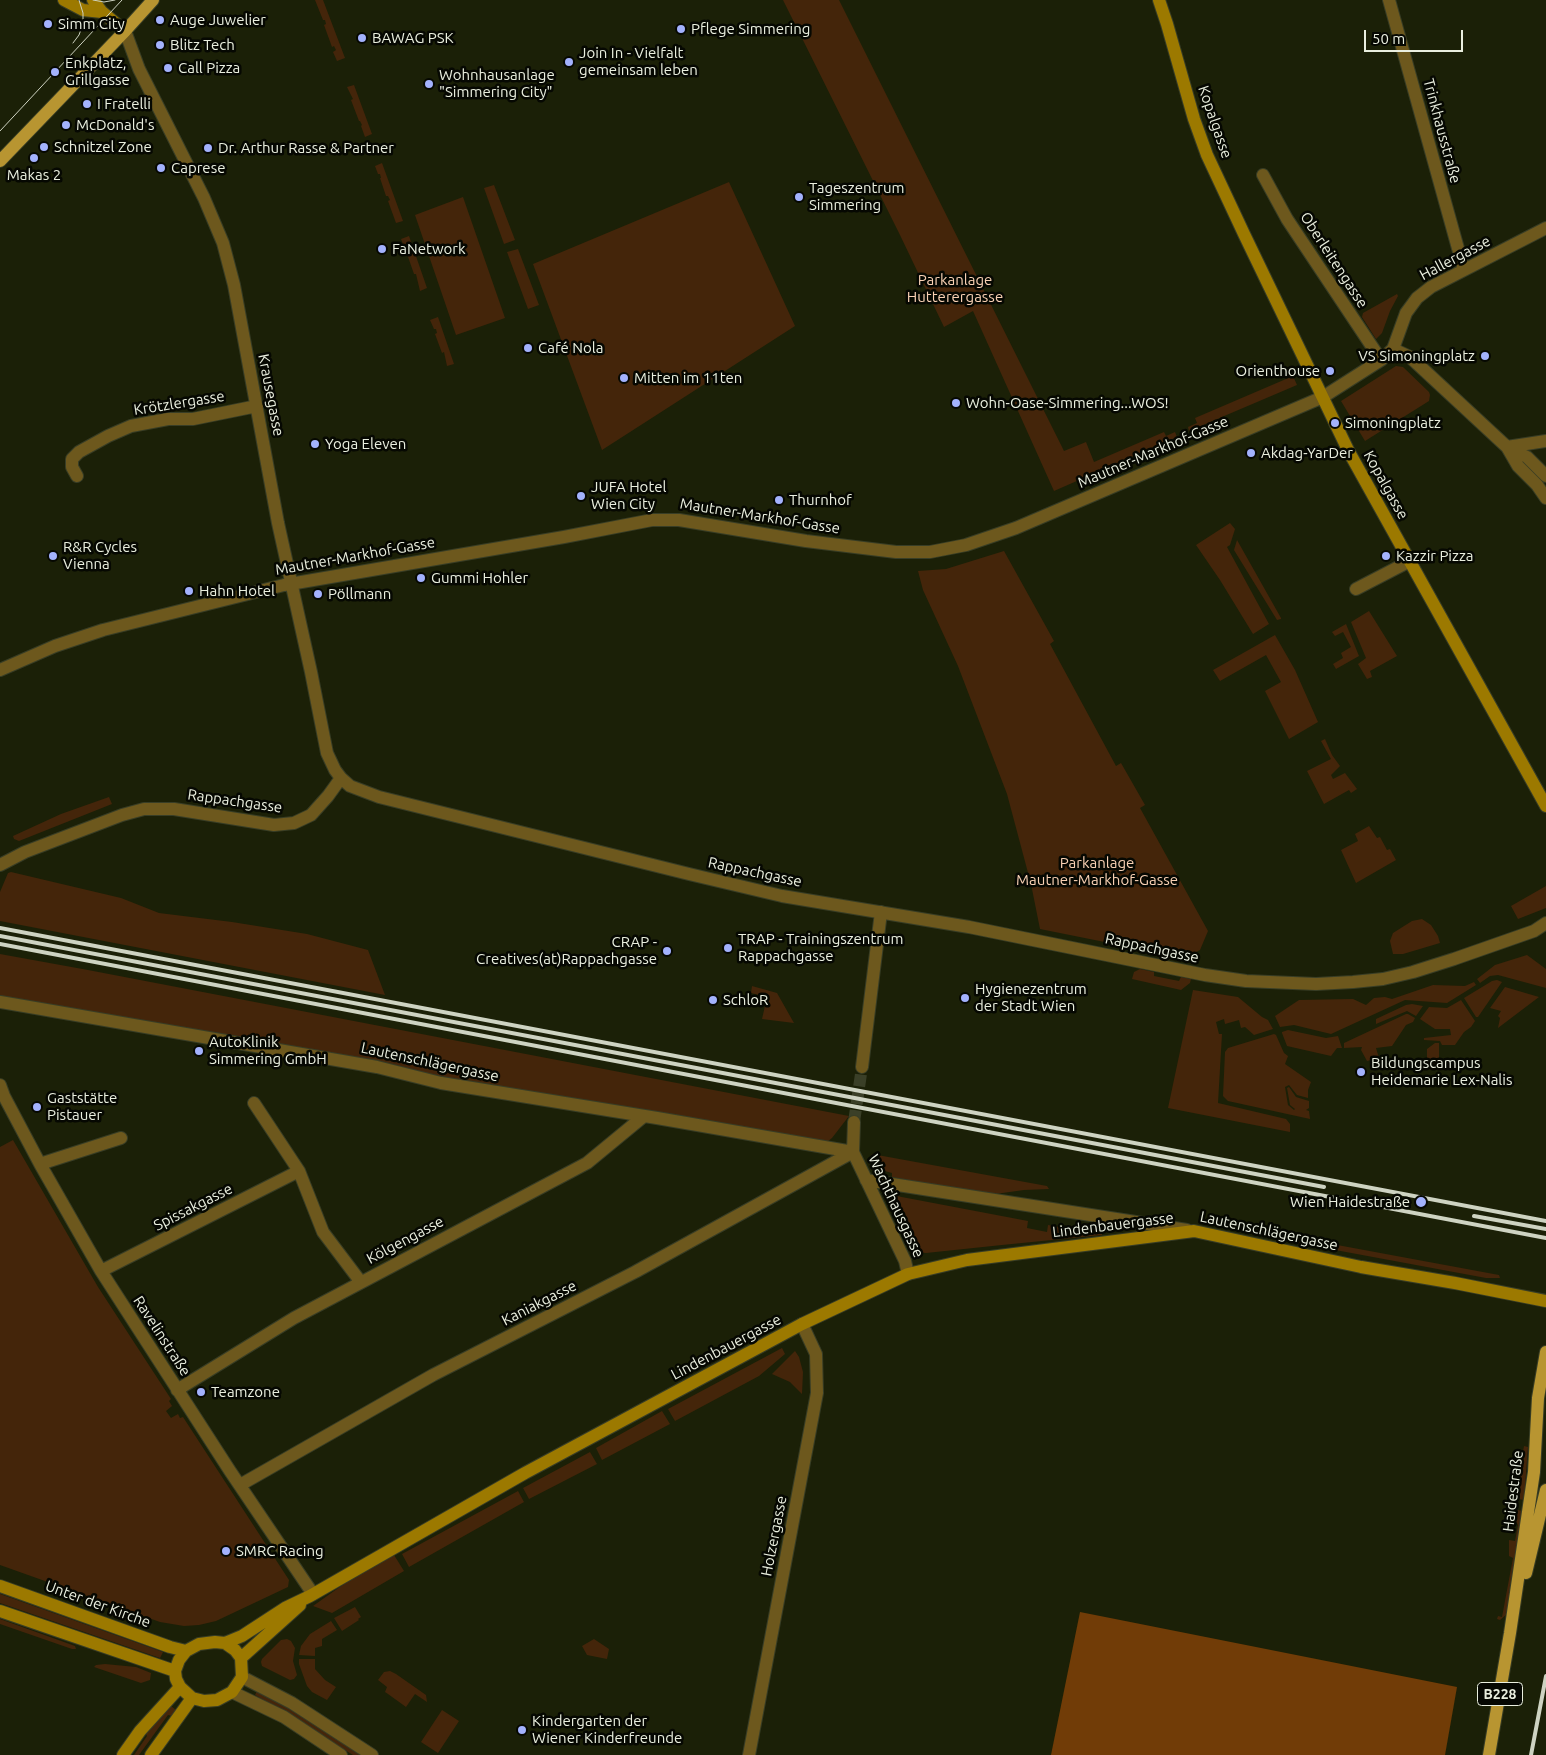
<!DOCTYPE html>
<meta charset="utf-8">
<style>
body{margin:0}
#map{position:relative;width:1546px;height:1755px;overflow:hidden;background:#1b2007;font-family:Ubuntu,sans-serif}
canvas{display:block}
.scale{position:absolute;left:1364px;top:30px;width:99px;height:22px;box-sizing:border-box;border:2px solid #eaefdf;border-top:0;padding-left:6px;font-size:15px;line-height:18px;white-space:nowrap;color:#eaefdf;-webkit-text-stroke:4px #060802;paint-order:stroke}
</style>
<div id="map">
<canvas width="1546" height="1755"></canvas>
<div class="scale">50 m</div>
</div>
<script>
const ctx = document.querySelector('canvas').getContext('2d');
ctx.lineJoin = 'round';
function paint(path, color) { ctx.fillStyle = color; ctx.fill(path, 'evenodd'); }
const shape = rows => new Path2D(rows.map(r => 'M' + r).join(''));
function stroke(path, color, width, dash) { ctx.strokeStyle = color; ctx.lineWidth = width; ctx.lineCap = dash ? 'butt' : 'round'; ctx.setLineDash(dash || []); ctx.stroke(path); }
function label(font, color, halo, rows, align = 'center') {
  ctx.font = font + ' Ubuntu,sans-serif'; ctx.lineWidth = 5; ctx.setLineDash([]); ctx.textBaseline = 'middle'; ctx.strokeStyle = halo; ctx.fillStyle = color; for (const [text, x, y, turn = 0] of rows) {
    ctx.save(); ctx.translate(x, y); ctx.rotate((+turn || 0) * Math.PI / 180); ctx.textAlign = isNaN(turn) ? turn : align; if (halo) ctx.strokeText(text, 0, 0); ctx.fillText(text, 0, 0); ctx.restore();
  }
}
paint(shape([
 [315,0,323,0,345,58,337,61,333,52,336,50,334,46,332,47,324,25,326,24,325,20,323,20],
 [783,0,839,0,1064,451,1086,442,1094,462,1164,432,1166,436,1175,432,1177,437,1054,491,973,311,944,327,900,235],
 [354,85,372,134,365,137,361,126,362,125,360,121,359,121,351,100,353,99,347,87],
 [382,163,403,221,396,223,388,201,390,200,388,196,386,196,380,178,381,178,380,174,378,174,375,166],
 [729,182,795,326,602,450,533,264],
 [494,185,515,240,504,244,484,188],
 [463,197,505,318,456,335,415,215],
 [409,236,427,288,420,291,416,274,414,274,407,254,408,253,407,249,405,249,401,239],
 [518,249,539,305,528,309,507,252],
 [1397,294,1398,296,1390,311,1382,333,1376,339,1362,317,1363,313],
 [438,317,454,364,447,366,444,352,442,353,435,334,437,333,436,329,434,329,430,320],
 [1396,366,1403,367,1429,392,1430,395,1429,401,1365,441,1341,401],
 [1293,376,1297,385,1189,431,1188,427,1197,423,1195,418],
 [1230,523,1235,529,1230,545,1227,547,1269,624,1253,634,1220,580,1196,545],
 [1237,540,1281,618,1281,619,1277,620,1234,550],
 [1004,551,1054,641,1050,644,1116,766,1121,763,1145,805,1140,808,1208,931,1200,950,1184,958,1040,929,1031,884,1007,794,958,666,923,590,918,571,946,569],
 [1369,611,1397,656,1370,671,1372,677,1367,679,1358,664,1366,658,1351,622],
 [1346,624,1359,656,1336,669,1333,664,1343,658,1341,653,1351,647,1343,632,1335,636,1332,632],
 [1275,635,1295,670,1318,722,1289,739,1265,691,1281,682,1266,655,1220,681,1213,670],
 [1325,739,1332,755,1340,766,1331,775,1333,779,1345,773,1357,789,1351,793,1349,790,1324,804,1307,771,1331,759,1321,741],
 [109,797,112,804,19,841,14,839,13,836,61,814],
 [1369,826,1377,838,1380,837,1387,850,1390,849,1396,860,1356,883,1341,850,1358,841,1355,834],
 [11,872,121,898,159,913,232,922,307,934,368,950,385,995,0,921,0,892,8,873],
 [1546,886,1546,908,1518,919,1511,906],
 [1422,919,1431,925,1438,936,1440,943,1403,954,1393,954,1390,941,1393,933,1412,921],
 [0,954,88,970,849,1116,832,1138,827,1142,443,1078,392,1064,0,998],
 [1527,955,1546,969,1546,988,1498,975,1490,976,1480,983,1477,979,1495,965],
 [1140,969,1154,972,1154,976,1179,981,1181,977,1191,979,1190,983,1181,990,1132,979,1134,972],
 [1497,980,1502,982,1478,1017,1476,1017,1464,998,1492,981],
 [1474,982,1476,985,1447,1003,1405,1000,1331,1034,1294,1025,1280,1027,1275,1016,1299,1000,1353,999,1366,1005,1374,998,1385,997,1392,999,1433,985,1465,986],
 [752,986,777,993,794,1023,762,1019,767,997,751,993],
 [1505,987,1539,997,1498,1028,1500,1018,1498,1016,1501,1011,1490,1008],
 [1193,990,1238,997,1262,1017,1268,1020,1273,1029,1254,1035,1245,1027,1241,1028,1239,1020,1225,1024,1224,1019,1216,1022,1219,1034,1222,1034,1218,1103,1286,1119,1290,1124,1290,1132,1168,1108],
 [1461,1000,1475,1021,1471,1027,1464,1032,1455,1045,1442,1045,1440,1041,1424,1040,1424,1038,1451,1035,1450,1029,1435,1029,1420,1019,1429,1007,1447,1008],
 [1412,1004,1423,1006,1416,1016,1407,1011,1376,1024,1376,1019,1406,1005],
 [1406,1014,1408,1014,1415,1018,1413,1022,1406,1025,1392,1046,1376,1048,1379,1058,1367,1061,1361,1050,1362,1047,1344,1048,1344,1043],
 [1288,1030,1326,1038,1338,1036,1342,1048,1337,1048,1331,1056,1287,1046,1282,1033,1282,1032],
 [1274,1034,1276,1035,1284,1053,1288,1056,1285,1064,1311,1082,1308,1090,1308,1098,1297,1095,1289,1085,1285,1087,1288,1105,1294,1110,1295,1109,1290,1105,1287,1088,1289,1087,1296,1097,1309,1101,1309,1108,1306,1110,1309,1111,1310,1119,1228,1101,1223,1096,1225,1052,1228,1048],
 [1435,1043,1439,1043,1439,1060,1427,1069,1424,1067,1427,1063,1427,1049],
 [13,1140,98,1287,171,1399,169,1401,172,1406,166,1411,171,1418,178,1414,180,1418,183,1417,289,1580,288,1587,216,1621,199,1625,184,1626,160,1622,0,1565,0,1147],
 [872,1154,1047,1186,1049,1189,1024,1190,988,1195,892,1177,892,1173,881,1170,875,1164,871,1156],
 [886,1194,1028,1221,1027,1228,1047,1232,1048,1225,1102,1234,1102,1235,1002,1245,926,1253,916,1252,893,1213,885,1197],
 [1251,1229,1499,1275,1500,1278,1486,1278,1276,1239,1249,1231],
 [782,1348,785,1354,759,1376,675,1421,668,1409],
 [795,1351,799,1357,803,1372,802,1394,790,1382,772,1374],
 [662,1411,670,1424,602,1460,596,1448],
 [1524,1446,1528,1447,1524,1500,1518,1499,1521,1480,1518,1477],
 [590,1452,597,1464,529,1499,523,1488],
 [518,1491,524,1502,409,1567,402,1554],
 [1513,1509,1523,1511,1507,1614,1500,1620,1497,1619,1498,1616,1502,1617,1513,1558,1509,1556,1509,1540,1515,1541,1518,1525,1512,1515],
 [391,1554,394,1555,404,1571,332,1613,313,1606,351,1579],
 [0,1594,163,1652,160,1658,0,1603],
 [355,1607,361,1617,358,1619,359,1620,342,1631,334,1618],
 [0,1619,75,1646,76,1649,72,1649,0,1624],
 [331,1621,337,1630,322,1639,322,1646,315,1648,315,1656,299,1655,301,1646,310,1634],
 [287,1639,291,1641,295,1648,293,1661,297,1675,294,1679,290,1680,262,1666,261,1662,262,1659,281,1640],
 [594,1639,609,1649,607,1659,587,1655,582,1646],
 [299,1659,315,1659,315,1669,325,1680,336,1687,327,1700,312,1692,307,1686,299,1664],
 [105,1664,136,1667,151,1673,150,1680,141,1683,94,1667,96,1665],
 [390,1671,396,1674,426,1695,427,1702,415,1694,406,1707,388,1694,385,1692,387,1687,378,1680,384,1672],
 [258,1689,296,1709,361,1755,353,1755,255,1695],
 [171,1706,176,1710,172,1716,168,1715,139,1755,134,1755,147,1736,146,1734],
 [442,1710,459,1721,438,1753,421,1742]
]), '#44250a');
paint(shape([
 [1080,1612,1457,1687,1445,1755,1051,1755]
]), '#713c07');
stroke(shape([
 [854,1122,862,1067]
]), '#3a3f27', 12, [12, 6]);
const street = shape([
 [1389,0,1464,270],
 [125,31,139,69,204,198,223,243,234,285,278,523,311,672,327,753,335,770,341,778,350,786,379,797,689,874,782,896,969,927,1205,975,1246,981,1316,984,1353,982,1383,979,1413,972,1454,959,1534,931,1546,923],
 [1263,175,1287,219,1381,360],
 [1393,349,1410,357,1507,447,1518,466,1537,485,1546,498],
 [1507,447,1527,457,1546,476],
 [1507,447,1546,441],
 [77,476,72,467,72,459,79,452,108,436,131,426,168,419,193,419,257,406],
 [1356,589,1410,561],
 [0,670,55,646,103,630,284,585,564,537,652,520,679,520,806,541,896,552,930,552,966,545,1016,528,1323,397,1381,360,1393,349,1406,313,1417,298,1431,287,1546,228],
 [0,865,25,852,122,815,144,809,174,809,274,825,294,823,311,815,328,796,341,778],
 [0,1002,377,1067,441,1083,657,1118,853,1152],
 [862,1067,881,912],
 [0,1085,4,1096,40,1164,101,1271,230,1471,313,1594],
 [254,1103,299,1171,323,1232,360,1281],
 [854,1122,853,1152,905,1261,908,1274],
 [40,1164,121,1138],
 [866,1180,1187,1230],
 [101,1271,299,1171],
 [177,1390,294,1318,587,1163,644,1116],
 [240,1485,433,1375,635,1272,853,1152],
 [242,1677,292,1703,372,1755],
 [232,1692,284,1717,341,1755],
 [749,1755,817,1393,816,1354,802,1324]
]);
const secondary = shape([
 [64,0,83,10,102,12],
 [93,0,102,12,125,31],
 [1159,0,1167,24,1194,119,1207,155,1244,234,1349,452,1546,806],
 [0,1586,170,1647,186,1651],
 [0,1611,175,1671],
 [215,1642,225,1643,235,1650,241,1658,242,1677,232,1692,217,1700,204,1701,192,1698,180,1687,176,1679,175,1671,179,1660,186,1651,199,1644,215,1642],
 [225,1643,242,1636,285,1608,310,1596,525,1473,802,1324,908,1274,967,1260,1194,1231,1361,1267,1455,1283,1546,1301],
 [241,1658,300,1605],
 [123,1755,140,1731,180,1687],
 [151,1755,192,1698]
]);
const primary = shape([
 [0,161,125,31,153,0],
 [1526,1573,1546,1490],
 [1489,1755,1510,1633,1534,1472,1538,1398,1546,1352]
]);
stroke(street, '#383d25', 14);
stroke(secondary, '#383d25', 14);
stroke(primary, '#383d25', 14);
stroke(street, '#6d581d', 12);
stroke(secondary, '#9c7900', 12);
stroke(primary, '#b89531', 12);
stroke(shape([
 [93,0,104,2,115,0],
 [73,43,79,35,83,24,83,13,79,0],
 [0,131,122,0]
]), '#ced3c2', 1);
stroke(shape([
 [0,928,1546,1221],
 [0,936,1324,1187],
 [0,944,1546,1238],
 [1474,1216,1546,1229],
 [1531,1755,1546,1676]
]), '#ced3c2', 4);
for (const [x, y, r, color] of [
 [160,20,5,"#a3b2fd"],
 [48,24,5,"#a3b2fd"],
 [681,29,5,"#a3b2fd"],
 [362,38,5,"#a3b2fd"],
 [160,45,5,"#a3b2fd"],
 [569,62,5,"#a3b2fd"],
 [168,68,5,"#a3b2fd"],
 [55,72,5,"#a3b2fd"],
 [429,84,5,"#a3b2fd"],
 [87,104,5,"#a3b2fd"],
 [66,125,5,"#a3b2fd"],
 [44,147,5,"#a3b2fd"],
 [208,148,5,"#a3b2fd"],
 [34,158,5,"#a3b2fd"],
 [161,168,5,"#a3b2fd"],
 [799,197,5,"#a3b2fd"],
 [382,249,5,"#a3b2fd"],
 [528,348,5,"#a3b2fd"],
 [1485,356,5,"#a3b2fd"],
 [1330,371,5,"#a3b2fd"],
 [624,378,5,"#a3b2fd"],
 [956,403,5,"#a3b2fd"],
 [1335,423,5,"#a3b2fd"],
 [315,444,5,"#a3b2fd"],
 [1251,453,5,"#a3b2fd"],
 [581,496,5,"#a3b2fd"],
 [779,500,5,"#a3b2fd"],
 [53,556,5,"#a3b2fd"],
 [1386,556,5,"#a3b2fd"],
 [421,578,5,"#a3b2fd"],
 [189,591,5,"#a3b2fd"],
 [318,594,5,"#a3b2fd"],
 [728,948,5,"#a3b2fd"],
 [667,951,5,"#a3b2fd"],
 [965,998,5,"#a3b2fd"],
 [713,1000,5,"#a3b2fd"],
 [199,1051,5,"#a3b2fd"],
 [1361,1072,5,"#a3b2fd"],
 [37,1107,5,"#a3b2fd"],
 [1421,1202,6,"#a3b2fd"],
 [201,1392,5,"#a3b2fd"],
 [226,1551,5,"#a3b2fd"],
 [522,1730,5,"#a3b2fd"]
]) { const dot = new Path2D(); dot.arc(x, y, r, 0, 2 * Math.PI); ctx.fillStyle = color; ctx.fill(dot); stroke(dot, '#060802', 2); }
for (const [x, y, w] of [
 [1500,1694,45]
]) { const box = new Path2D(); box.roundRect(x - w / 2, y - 11.5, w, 23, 4); ctx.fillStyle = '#060802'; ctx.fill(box); stroke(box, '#eaefdf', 1); }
label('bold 14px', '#eaefdf', null, [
 ["B228",1500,1694]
]);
label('15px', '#eaefdf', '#060802', [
 ["Auge Juwelier",170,20],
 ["Simm City",58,24],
 ["Pflege Simmering",691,29],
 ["BAWAG PSK",372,38],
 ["Blitz Tech",170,45],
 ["Join In - Vielfalt",579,53],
 ["gemeinsam leben",579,70],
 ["Enkplatz,",65,63],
 ["Grillgasse",65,80],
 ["Call Pizza",178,68],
 ["Wohnhausanlage",439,75],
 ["\"Simmering City\"",439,92],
 ["I Fratelli",97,104],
 ["McDonald's",76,125],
 ["Schnitzel Zone",54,147],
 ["Dr. Arthur Rasse & Partner",218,148],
 ["Caprese",171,168],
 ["Makas 2",34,175,"center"],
 ["Tageszentrum",809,188],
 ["Simmering",809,205],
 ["FaNetwork",392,249],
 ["Café Nola",538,348],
 ["VS Simoningplatz",1475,356,"right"],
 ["Orienthouse",1320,371,"right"],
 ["Mitten im 11ten",634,378],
 ["Wohn-Oase-Simmering...WOS!",966,403],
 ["Simoningplatz",1345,423],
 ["Yoga Eleven",325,444],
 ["Akdag-YarDer",1261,453],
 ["JUFA Hotel",591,487],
 ["Wien City",591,504],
 ["Thurnhof",789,500],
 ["R&R Cycles",63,547],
 ["Vienna",63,564],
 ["Kazzir Pizza",1396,556],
 ["Gummi Hohler",431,578],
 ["Hahn Hotel",199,591],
 ["Pöllmann",328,594],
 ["TRAP - Trainingszentrum",738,939],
 ["Rappachgasse",738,956],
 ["CRAP -",657,942,"right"],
 ["Creatives(at)Rappachgasse",657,959,"right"],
 ["Hygienezentrum",975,989],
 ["der Stadt Wien",975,1006],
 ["SchloR",723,1000],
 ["AutoKlinik",209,1042],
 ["Simmering GmbH",209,1059],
 ["Bildungscampus",1371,1063],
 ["Heidemarie Lex-Nalis",1371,1080],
 ["Gaststätte",47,1098],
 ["Pistauer",47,1115],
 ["Wien Haidestraße",1410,1202,"right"],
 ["Teamzone",211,1392],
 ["SMRC Racing",236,1551],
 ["Kindergarten der",532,1721],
 ["Wiener Kinderfreunde",532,1738]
], 'left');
label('15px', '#eaefdf', '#060802', [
 ["Kopalgasse",1215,122,71],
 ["Trinkhausstraße",1442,131,75],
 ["Hallergasse",1455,258,-28],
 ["Oberleitengasse",1334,260,57],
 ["Krausegasse",271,395,79],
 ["Krötzlergasse",179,403,-9],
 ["Mautner-Markhof-Gasse",1153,452,-23],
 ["Kopalgasse",1386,485,61],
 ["Mautner-Markhof-Gasse",760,516,9],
 ["Mautner-Markhof-Gasse",355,556,-10],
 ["Rappachgasse",235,801,8],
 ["Rappachgasse",755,872,12],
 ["Rappachgasse",1152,948,12],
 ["Lautenschlägergasse",430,1062,12],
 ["Wachthausgasse",896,1206,65],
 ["Spissakgasse",193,1207,-27],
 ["Lindenbauergasse",1113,1225,-7],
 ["Lautenschlägergasse",1269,1231,12],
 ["Kölgengasse",405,1240,-28],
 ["Kaniakgasse",539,1303,-27],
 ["Ravelinstraße",162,1336,57],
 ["Lindenbauergasse",726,1347,-28],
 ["Haidestraße",1513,1491,-83],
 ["Holzergasse",774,1536,-79],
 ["Unter der Kirche",98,1604,20]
]);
label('15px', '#f9d1b4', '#060802', [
 ["Parkanlage",955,280],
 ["Hutterergasse",955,297],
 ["Parkanlage",1097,863],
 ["Mautner-Markhof-Gasse",1097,880]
]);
</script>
